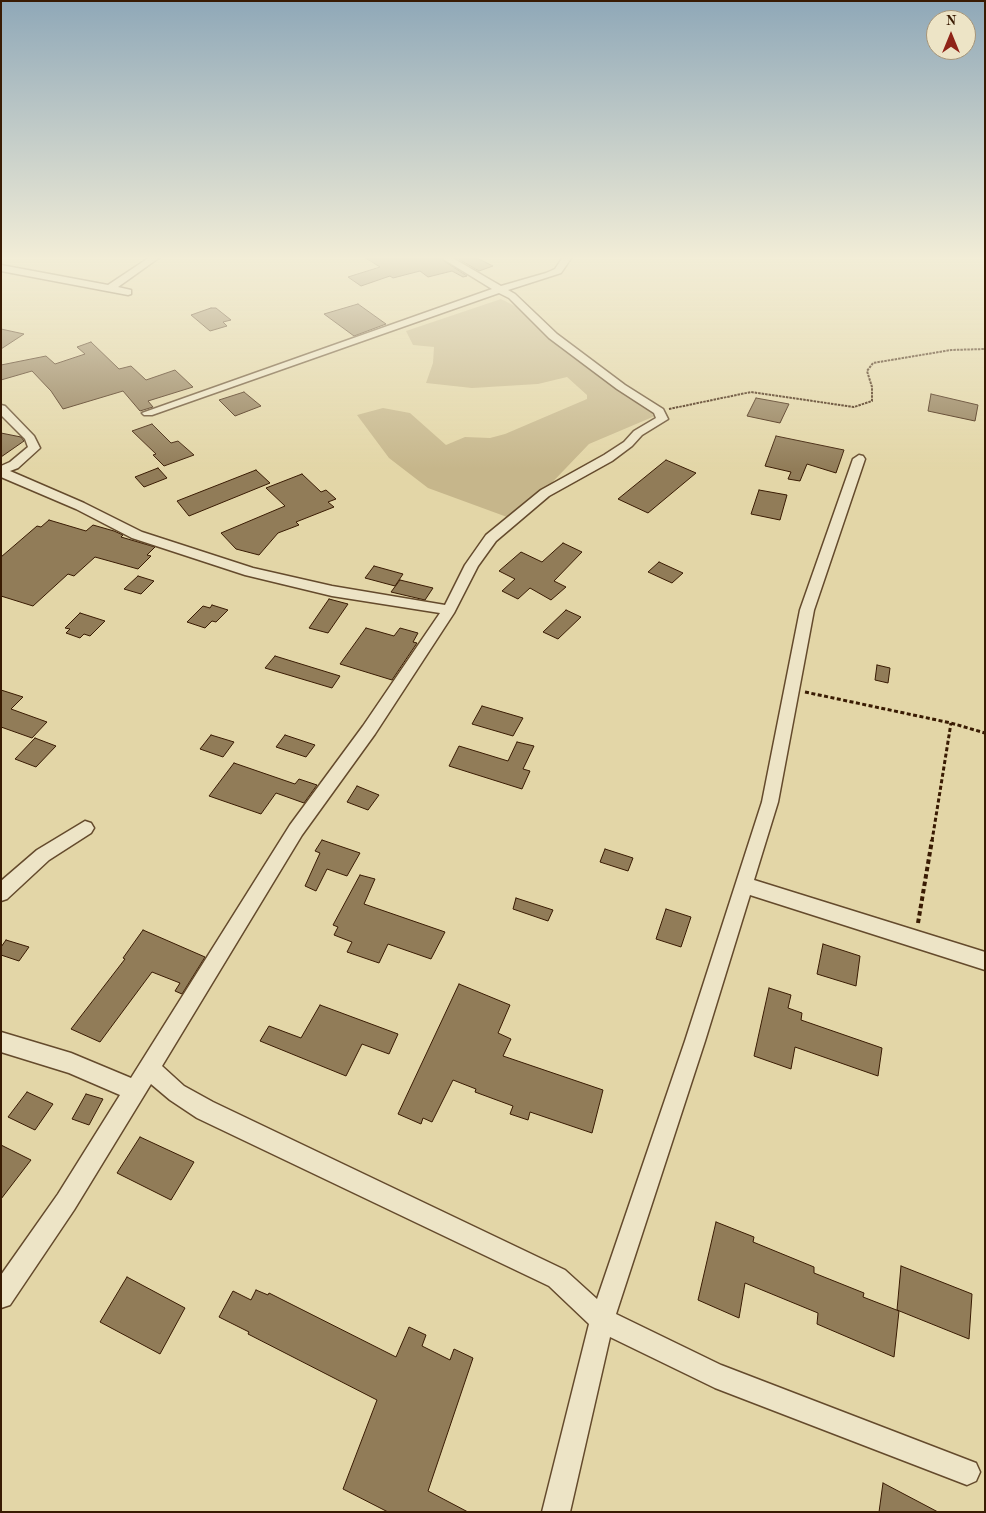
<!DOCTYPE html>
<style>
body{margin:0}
#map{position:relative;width:986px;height:1513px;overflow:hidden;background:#e3d6a7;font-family:"Old Standard TT",serif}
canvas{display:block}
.frame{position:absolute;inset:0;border:2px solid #391b03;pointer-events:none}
.north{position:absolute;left:926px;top:10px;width:50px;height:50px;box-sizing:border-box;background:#ede4c6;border:1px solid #a59478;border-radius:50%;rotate:0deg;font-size:14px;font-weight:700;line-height:20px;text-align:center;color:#391b03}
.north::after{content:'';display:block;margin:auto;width:18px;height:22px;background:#8f2418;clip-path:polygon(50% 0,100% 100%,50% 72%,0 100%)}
</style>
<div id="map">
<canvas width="986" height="1513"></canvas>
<div class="frame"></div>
<div class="north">N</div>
</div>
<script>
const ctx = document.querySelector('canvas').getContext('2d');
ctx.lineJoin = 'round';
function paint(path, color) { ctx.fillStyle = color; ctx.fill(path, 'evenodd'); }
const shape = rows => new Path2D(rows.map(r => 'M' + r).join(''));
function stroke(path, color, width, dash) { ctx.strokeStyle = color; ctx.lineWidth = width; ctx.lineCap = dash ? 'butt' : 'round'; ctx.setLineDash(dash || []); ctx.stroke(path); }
paint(shape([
 [501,299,519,308,560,348,628,397,651,410,655,416,589,444,542,493,507,517,428,488,389,458,357,415,383,408,410,413,446,445,465,437,490,438,505,434,587,399,587,395,567,377,538,384,472,388,426,383,433,363,434,347,413,345,406,331]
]), '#c6b68b');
const building = shape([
 [364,257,438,257,467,276,463,277,452,271,428,277,420,271,393,278,390,276,361,286,348,277,380,267,364,257],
 [455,257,475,257,493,266,479,271,455,257],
 [358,304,386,324,354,336,324,314,358,304],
 [211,308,216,308,231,320,223,322,227,326,210,331,191,315,211,308],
 [1,329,24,334,1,349,1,329],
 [91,342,119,369,131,366,146,380,175,370,193,387,148,401,153,407,140,411,123,391,63,409,51,391,32,371,1,380,1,365,46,356,55,364,85,354,77,347,91,342],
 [244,392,261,406,235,416,219,400,244,392],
 [931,394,978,405,975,421,928,411,931,394],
 [756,398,789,404,780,423,747,416,756,398],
 [152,424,171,443,178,441,194,455,164,466,153,455,156,454,132,431,152,424],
 [1,433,21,437,24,441,1,457,1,433],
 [776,436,844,450,836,473,807,464,800,481,788,479,791,472,765,466,776,436],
 [666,460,696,473,648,513,618,499,666,460],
 [158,468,167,478,144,487,135,477,158,468],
 [256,470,270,483,189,516,177,501,256,470],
 [302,474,321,492,326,490,336,499,328,502,334,507,296,522,299,525,278,533,259,555,236,549,221,533,285,506,266,488,302,474],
 [759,490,787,495,780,520,751,514,759,490],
 [49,520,86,531,93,525,114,531,123,535,121,537,155,547,147,555,151,556,138,569,95,557,74,576,68,574,33,606,1,596,1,557,37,526,41,527,49,520],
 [563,543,582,552,554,581,566,587,551,600,530,588,518,599,502,591,515,579,499,571,521,552,542,562,563,543],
 [659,562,683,573,672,583,648,572,659,562],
 [374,566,403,574,395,586,365,578,374,566],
 [138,576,154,581,141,594,124,589,138,576],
 [400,580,433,588,425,600,391,592,400,580],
 [329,599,348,604,328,633,309,628,329,599],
 [212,605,228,610,216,622,212,621,205,628,187,622,203,606,210,608,212,605],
 [566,610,581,617,558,639,543,632,566,610],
 [80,613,105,621,90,636,84,634,80,638,66,633,70,629,65,628,80,613],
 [366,628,394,636,400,628,418,633,413,642,417,643,392,680,340,664,366,628],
 [275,656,340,676,332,688,265,668,275,656],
 [877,665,890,668,888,683,875,680,877,665],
 [1,690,23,697,11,709,47,722,32,738,1,727,1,690],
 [482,706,523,718,513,736,472,724,482,706],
 [211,735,234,742,223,757,200,749,211,735],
 [285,735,315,745,306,757,276,747,285,735],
 [35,738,56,746,36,767,15,759,35,738],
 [517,742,534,746,523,769,530,771,522,789,449,766,459,746,508,761,517,742],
 [234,763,295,784,299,779,317,785,304,803,276,793,261,814,209,796,234,763],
 [357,786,379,795,368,810,347,802,357,786],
 [322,840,360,853,347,876,327,869,316,891,305,886,320,853,315,851,322,840],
 [605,849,633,858,628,871,600,862,605,849],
 [360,875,375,879,364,904,445,932,431,959,388,944,379,963,347,952,352,942,334,935,338,927,333,925,360,875],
 [516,898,553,910,548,921,513,909,516,898],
 [666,909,691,917,681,947,656,939,666,909],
 [143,930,205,957,182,994,175,991,180,983,152,972,100,1042,71,1029,125,959,123,958,143,930],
 [6,940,29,947,19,961,1,955,1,947,6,940],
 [823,944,860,956,856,986,817,974,823,944],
 [459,984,510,1005,498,1033,511,1039,503,1056,603,1090,592,1133,530,1112,528,1120,510,1114,513,1106,475,1092,476,1089,453,1080,432,1122,423,1118,421,1124,398,1114,459,984],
 [769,988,791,995,788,1008,802,1013,801,1020,882,1048,878,1076,795,1047,791,1069,754,1056,769,988],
 [320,1005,398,1034,389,1054,362,1044,346,1076,260,1041,269,1026,301,1038,320,1005],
 [27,1092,53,1104,35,1130,8,1117,27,1092],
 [86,1094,103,1099,89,1125,72,1119,86,1094],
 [140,1137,194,1162,171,1200,117,1173,140,1137],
 [1,1145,31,1160,1,1199,1,1145],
 [716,1222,754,1237,753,1242,814,1267,814,1273,864,1293,863,1297,899,1311,894,1357,817,1324,818,1313,745,1283,739,1318,698,1300,716,1222],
 [901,1266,972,1294,969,1339,897,1310,901,1266],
 [127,1277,185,1308,160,1354,100,1322,127,1277],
 [256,1290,268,1295,269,1293,396,1357,409,1327,426,1335,422,1346,450,1360,454,1349,473,1358,428,1491,468,1512,388,1512,343,1489,377,1400,248,1334,249,1332,219,1317,233,1291,251,1300,256,1290],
 [883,1483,938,1512,879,1512,883,1483]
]);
paint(building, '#917c58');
stroke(building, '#391b03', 1);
const minor = shape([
 [150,257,160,257,118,287,131,290,131,294,128,295,1,271,1,265,108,285,150,257],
 [440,257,451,257,501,286,546,273,555,269,563,257,572,257,561,273,508,290,515,294,557,334,625,385,663,409,668,419,642,435,632,446,612,461,549,496,496,541,478,566,454,613,375,734,302,835,162,1066,184,1086,213,1102,565,1270,597,1299,685,1041,762,802,800,610,853,459,859,455,863,456,865,459,814,610,778,802,754,880,985,952,985,970,750,895,705,1041,616,1314,721,1365,976,1463,980,1472,976,1481,967,1485,715,1388,610,1337,570,1512,542,1512,589,1324,549,1286,197,1118,170,1100,151,1084,74,1210,10,1305,1,1308,1,1275,58,1194,120,1095,69,1073,1,1052,1,1032,71,1053,131,1078,290,825,363,726,440,613,332,596,245,575,132,538,76,509,1,477,1,466,10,462,28,447,25,439,1,415,1,405,5,406,34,436,40,448,18,468,10,471,84,503,142,532,253,568,332,586,445,605,465,565,486,535,541,490,604,455,624,442,634,431,656,418,654,413,617,389,549,338,509,298,499,293,152,415,144,415,142,413,492,289,440,257],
 [85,821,91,823,94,828,91,833,49,860,7,899,1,901,1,881,37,850,85,821]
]);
stroke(minor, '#644a2c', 3);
stroke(shape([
 [669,409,751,392,854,407,872,401,872,387,867,371,873,363,951,350,985,349]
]), '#391b03', 2, [2.5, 1]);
stroke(shape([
 [805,692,951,723,985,733],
 [932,841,951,723]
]), '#391b03', 3, [4, 2.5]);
stroke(shape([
 [918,923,932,840]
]), '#391b03', 4, [4.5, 3]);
paint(minor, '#ede4c6');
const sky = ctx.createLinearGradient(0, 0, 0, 469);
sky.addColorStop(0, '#8fa8b8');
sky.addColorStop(0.55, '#f2edd7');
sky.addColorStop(1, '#f2edd700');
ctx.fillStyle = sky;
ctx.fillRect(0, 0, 986, 469);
</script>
